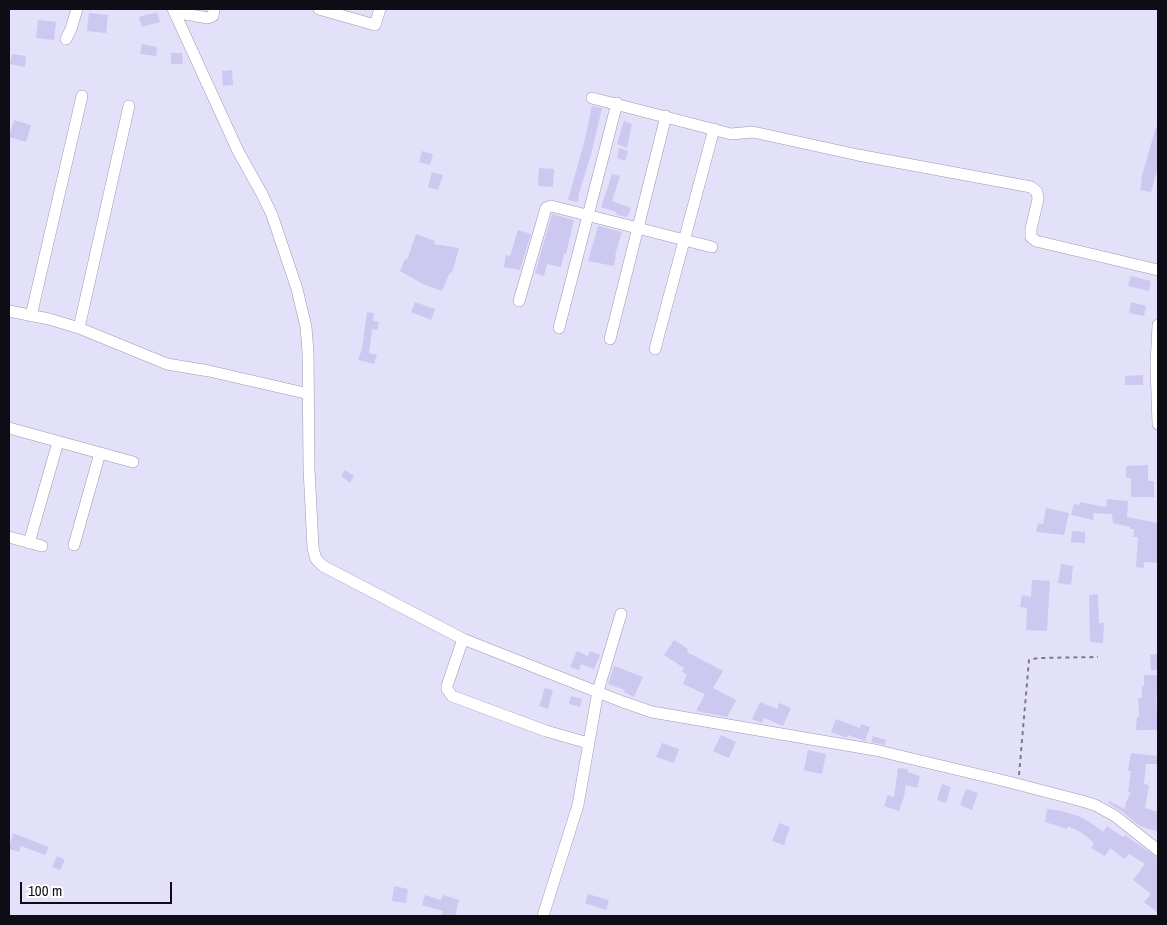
<!DOCTYPE html>
<style>
body{margin:0}
#map{position:relative;width:1167px;height:925px;overflow:hidden;background:#e3e0fa;font-family:"Archivo Narrow",sans-serif}
canvas{display:block}
.frame{position:absolute;inset:0;border:10px solid #0e0c15;pointer-events:none}
.scale{position:absolute;left:20px;top:882px;width:152px;height:22px;box-sizing:border-box;border:2px solid #0e0c15;border-top:0;padding-left:6px;font-size:15px;line-height:18px;white-space:nowrap;color:#0e0c15;-webkit-text-stroke:4px #fff;paint-order:stroke}
</style>
<div id="map">
<canvas width="1167" height="925"></canvas>
<div class="frame"></div>
<div class="scale">100 m</div>
</div>
<script>
const ctx = document.querySelector('canvas').getContext('2d');
ctx.lineJoin = 'round';
function paint(path, color) { ctx.fillStyle = color; ctx.fill(path, 'evenodd'); }
const shape = rows => new Path2D(rows.map(r => 'M' + r).join(''));
function stroke(path, color, width, dash) { ctx.strokeStyle = color; ctx.lineWidth = width; ctx.lineCap = dash ? 'butt' : 'round'; ctx.setLineDash(dash || []); ctx.stroke(path); }
paint(shape([
 [157,12,160,22,142,27,139,17],
 [89,13,108,15,106,33,87,31],
 [38,20,56,22,54,40,36,38],
 [142,44,157,47,156,56,140,54],
 [171,53,182,53,183,64,171,64],
 [12,54,26,56,25,67,10,64],
 [232,70,233,85,223,86,222,71],
 [592,106,602,108,591,155,579,193,578,202,568,200,585,139],
 [14,120,31,125,26,142,9,137],
 [624,121,632,124,627,148,617,144],
 [1156,127,1158,128,1158,167,1151,192,1140,190,1142,179,1141,179],
 [619,148,628,151,625,161,617,158],
 [422,151,433,154,430,165,419,162],
 [539,168,554,169,553,187,538,186],
 [432,172,443,175,438,190,428,187],
 [612,174,620,176,612,201,631,208,627,217,617,215,616,212,601,207],
 [552,214,574,220,566,254,564,254,561,267,547,264,544,276,535,273],
 [598,226,622,232,615,255,616,255,614,266,588,261],
 [518,230,531,234,520,270,504,267,506,255,510,256],
 [416,234,435,241,434,244,459,248,452,273,450,272,442,291,423,284,400,271,405,259,407,260],
 [1131,276,1151,281,1149,291,1128,286],
 [415,302,435,309,431,320,411,312],
 [1131,302,1146,306,1144,316,1129,313],
 [367,312,374,313,373,321,379,322,377,330,372,329,369,353,377,355,374,364,358,360,362,349],
 [1143,375,1143,385,1125,385,1125,376],
 [1148,465,1148,481,1154,481,1154,497,1131,497,1131,478,1126,478,1126,466],
 [345,470,354,476,350,483,341,476],
 [1107,499,1128,501,1127,517,1158,523,1158,563,1144,562,1144,568,1136,567,1138,537,1133,537,1134,529,1130,529,1130,527,1113,523,1112,514,1094,513,1093,520,1071,515,1074,504,1079,505,1080,502,1106,507],
 [1046,508,1069,513,1064,535,1036,532,1038,523,1043,524],
 [1072,531,1085,532,1085,543,1071,542],
 [1061,564,1073,566,1071,585,1058,583],
 [1032,580,1050,581,1047,631,1026,630,1027,608,1020,607,1022,595,1031,597],
 [1098,594,1099,623,1104,623,1103,643,1090,642,1089,595],
 [674,640,688,649,687,652,723,671,713,688,736,700,727,717,696,711,705,694,683,684,687,674,682,672,684,668,664,655],
 [577,651,588,656,590,651,600,655,594,669,581,664,579,670,570,667],
 [1158,654,1158,670,1151,670,1150,655],
 [614,666,643,677,634,697,624,692,625,690,608,684],
 [1144,675,1157,675,1158,695,1156,695,1158,730,1136,730,1137,717,1139,717,1138,698,1142,698,1142,686,1144,686],
 [545,688,553,690,548,709,539,706],
 [571,696,582,699,580,707,569,704],
 [760,702,777,709,779,703,791,708,783,726,764,718,762,723,752,719],
 [836,719,860,728,861,724,870,727,865,741,848,735,847,738,831,732],
 [721,735,736,742,729,758,713,751],
 [873,736,886,740,885,745,871,742],
 [662,743,679,749,674,763,656,757],
 [808,750,826,754,822,774,804,770],
 [1131,753,1158,756,1158,764,1146,764,1144,784,1149,785,1145,808,1158,812,1158,832,1140,826,1120,810,1108,803,1109,801,1125,809,1126,802,1131,792,1128,792,1131,771,1128,771],
 [898,768,908,769,907,772,920,776,917,788,906,785,904,797,899,811,884,806,888,795,894,797],
 [942,784,951,787,946,803,937,800],
 [966,789,978,793,972,810,960,805],
 [1047,809,1062,811,1078,816,1090,822,1103,832,1107,826,1123,837,1125,835,1158,858,1158,913,1144,902,1151,894,1133,880,1145,864,1129,854,1124,859,1110,848,1105,856,1091,848,1094,843,1082,833,1068,826,1067,829,1045,822],
 [779,823,790,827,784,845,772,841],
 [13,833,49,847,45,855,21,846,19,852,9,849],
 [57,856,65,860,60,870,52,867],
 [394,886,408,889,406,903,392,901],
 [588,894,609,900,606,910,585,903],
 [425,895,441,900,443,895,459,900,455,916,441,916,443,911,422,905]
]), '#cdc8f0');
const minor = shape([
 [173,9,238,151,262,194,272,215,297,289,306,327,308,352,309,468,313,548,316,559,323,566,463,639,623,702,652,712,875,750,1005,781,1082,801,1095,805,1115,816,1158,850],
 [319,9,375,25,380,9],
 [174,12,208,18,213,16,214,9],
 [66,39,71,29,77,9],
 [592,98,731,134,753,132,858,155,1031,187,1037,192,1038,199,1031,229,1031,237,1036,241,1158,270],
 [519,301,546,208,551,206,712,247],
 [9,311,49,319,79,328,167,364,209,371,309,394],
 [31,316,82,96],
 [1158,325,1156,365,1158,424],
 [79,328,129,106],
 [559,328,617,103],
 [610,339,666,116],
 [655,349,714,129],
 [9,428,133,462],
 [9,537,42,546],
 [29,543,58,442],
 [74,545,100,453],
 [463,639,447,686,447,689,452,696,546,731,588,743],
 [543,916,578,805,598,691,621,614]
]);
stroke(minor, '#9c99b2', 12);
stroke(shape([
 [1019,775,1029,660,1038,658,1098,657]
]), '#7b798b', 2, [4, 4]);
stroke(minor, '#fff', 11);
</script>
